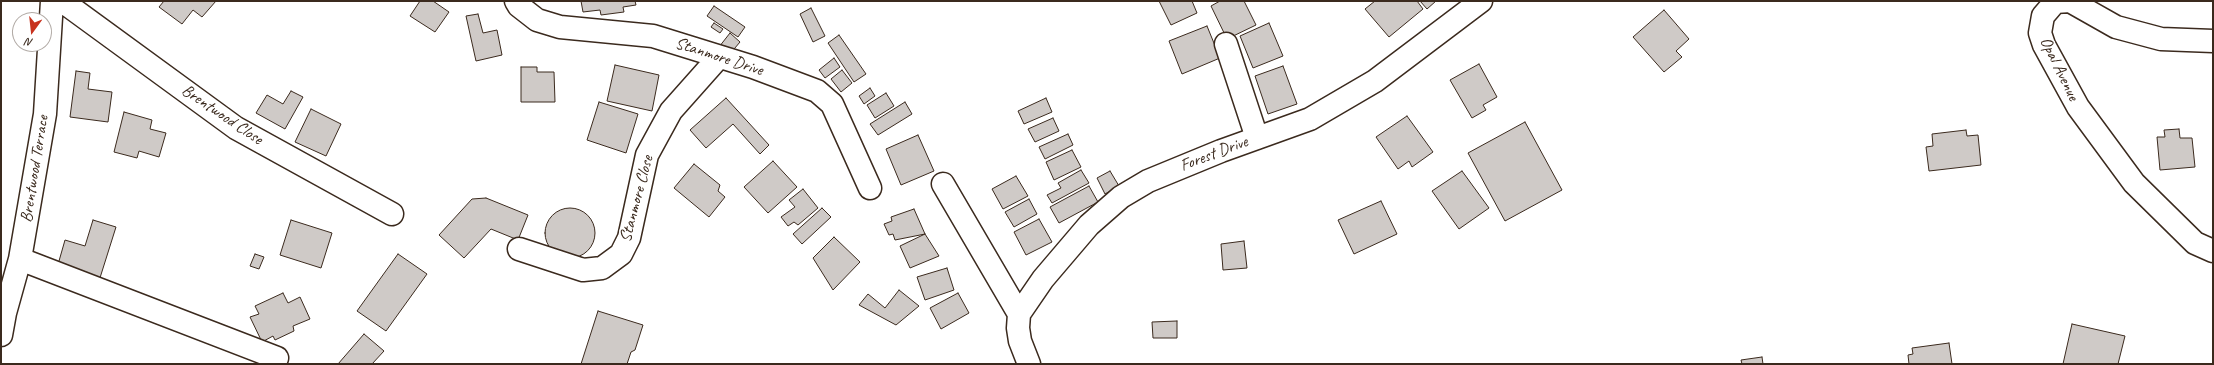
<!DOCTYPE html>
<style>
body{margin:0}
#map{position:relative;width:2214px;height:365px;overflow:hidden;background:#fff;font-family:Caveat,sans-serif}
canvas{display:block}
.frame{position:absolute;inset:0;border:2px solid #3b2a1e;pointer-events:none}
.north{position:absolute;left:12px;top:12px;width:40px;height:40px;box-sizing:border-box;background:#fff;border:1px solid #b1aaa5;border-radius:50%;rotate:195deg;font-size:11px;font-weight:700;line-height:16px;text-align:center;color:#3b2a1e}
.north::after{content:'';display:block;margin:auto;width:14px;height:18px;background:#c8321e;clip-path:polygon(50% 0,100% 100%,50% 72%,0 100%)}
</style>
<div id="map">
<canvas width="2214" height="365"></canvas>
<div class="frame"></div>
<div class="north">N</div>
</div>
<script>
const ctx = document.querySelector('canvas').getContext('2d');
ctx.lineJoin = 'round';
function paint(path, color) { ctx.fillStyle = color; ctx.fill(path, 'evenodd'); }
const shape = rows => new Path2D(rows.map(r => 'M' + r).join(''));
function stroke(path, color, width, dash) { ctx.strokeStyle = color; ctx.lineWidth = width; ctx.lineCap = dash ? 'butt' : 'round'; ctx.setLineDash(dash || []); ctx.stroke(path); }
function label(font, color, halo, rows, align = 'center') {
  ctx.font = font + ' Caveat,sans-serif'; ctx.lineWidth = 3; ctx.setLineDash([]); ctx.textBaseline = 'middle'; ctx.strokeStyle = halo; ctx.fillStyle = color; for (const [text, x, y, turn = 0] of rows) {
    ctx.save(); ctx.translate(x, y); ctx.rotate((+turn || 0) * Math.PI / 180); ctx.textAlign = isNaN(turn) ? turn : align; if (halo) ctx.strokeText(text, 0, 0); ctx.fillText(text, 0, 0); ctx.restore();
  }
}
const building = shape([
 [164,1,216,1,202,17,193,10,182,24,159,7,164,1],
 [420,1,433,1,449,12,435,32,410,16,420,1],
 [581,1,635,1,636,5,623,7,624,12,601,15,600,10,583,12,581,1],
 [1159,1,1192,1,1197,13,1171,25,1159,1],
 [1220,1,1244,1,1256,25,1227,39,1211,6,1220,1],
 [1375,1,1417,1,1423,9,1389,37,1365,9,1375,1],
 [1420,1,1436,1,1427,9,1420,1],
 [714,6,745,27,738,37,707,16,714,6],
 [811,8,825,36,813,42,800,14,811,8],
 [1664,10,1689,39,1676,51,1682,57,1664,72,1633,37,1664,10],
 [478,14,483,33,497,30,502,55,476,61,466,16,478,14],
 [714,23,723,29,720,33,711,27,714,23],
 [1269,23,1283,56,1253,68,1240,36,1269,23],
 [1207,26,1220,58,1182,74,1169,41,1207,26],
 [730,33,740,42,729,55,719,47,730,33],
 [839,35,866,74,854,82,828,43,839,35],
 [834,58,840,67,825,78,819,70,834,58],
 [1479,64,1497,97,1483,105,1486,110,1472,118,1450,80,1479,64],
 [615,65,659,75,652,111,607,101,615,65],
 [1283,66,1297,104,1268,114,1255,76,1283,66],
 [521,67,537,67,537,72,554,72,555,102,521,102,521,67],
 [842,70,852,83,841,92,831,79,842,70],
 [76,71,90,73,88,89,112,92,108,122,70,117,76,71],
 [870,88,875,96,864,104,859,96,870,88],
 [291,91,303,97,285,129,256,113,267,95,283,104,291,91],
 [886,93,894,106,875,118,867,105,886,93],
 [726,98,769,145,760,154,733,124,706,148,690,130,726,98],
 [1046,98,1052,112,1024,124,1018,111,1046,98],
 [599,102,638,114,626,153,587,140,599,102],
 [905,102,912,114,878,135,870,124,905,102],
 [311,109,341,124,326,156,295,142,311,109],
 [124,112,152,120,150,129,166,133,159,157,139,151,137,158,114,152,124,112],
 [1407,116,1433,152,1412,167,1409,161,1398,169,1376,137,1407,116],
 [1053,118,1059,131,1035,142,1028,129,1053,118],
 [1525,122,1562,190,1505,221,1468,153,1525,122],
 [2179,129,2180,138,2192,138,2195,167,2160,170,2157,137,2165,137,2164,130,2179,129],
 [1966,130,1967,136,1978,135,1981,165,1929,171,1926,147,1933,146,1932,134,1966,130],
 [1068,134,1073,145,1045,159,1039,147,1068,134],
 [918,135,934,171,901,185,886,149,918,135],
 [1072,150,1081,167,1054,180,1046,162,1072,150],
 [773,161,797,187,768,213,744,187,773,161],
 [694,164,720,185,718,191,725,197,709,217,674,188,694,164],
 [1081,170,1089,183,1052,203,1047,195,1061,188,1058,183,1081,170],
 [1110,171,1119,186,1105,194,1097,178,1110,171],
 [1462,171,1489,208,1459,229,1432,191,1462,171],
 [1016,176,1028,196,1003,209,992,189,1016,176],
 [1089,186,1098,202,1059,223,1050,207,1089,186],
 [803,189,818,208,798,225,794,222,788,226,781,217,795,207,789,200,803,189],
 [486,198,528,215,518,240,491,229,464,258,439,235,472,199,486,198],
 [1029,199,1037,214,1014,227,1005,212,1029,199],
 [1381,201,1397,234,1354,254,1338,220,1381,201],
 '545 233a25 25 0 1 1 50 0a25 25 0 1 1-50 0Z',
 [822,208,831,217,802,244,793,234,822,208],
 [914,209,925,234,895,240,893,234,889,235,884,224,892,221,891,217,914,209],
 [1039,219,1052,242,1026,255,1014,232,1039,219],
 [93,220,116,227,99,281,57,268,65,240,85,246,93,220],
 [291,220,332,233,321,268,280,255,291,220],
 [925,234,939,256,910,268,900,246,925,234],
 [834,237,860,262,833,290,813,258,834,237],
 [1244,241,1247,268,1223,270,1221,244,1244,241],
 [255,254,264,257,259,269,250,266,255,254],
 [398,254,427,274,386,331,357,311,398,254],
 [947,268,954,290,925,300,917,277,947,268],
 [899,290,919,306,896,325,859,305,868,294,885,308,899,290],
 [283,293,288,303,300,297,310,319,293,326,294,331,275,340,273,336,262,342,250,317,259,314,255,306,283,293],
 [958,293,969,313,941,329,930,308,958,293],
 [598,311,643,325,635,350,631,352,627,364,581,364,598,311],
 [1177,321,1177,338,1153,338,1152,322,1177,321],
 [2072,324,2125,336,2118,364,2063,364,2072,324],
 [364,334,384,351,372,364,338,364,364,334],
 [1949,343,1952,364,1909,364,1908,355,1913,354,1912,348,1949,343],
 [1762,357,1763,364,1742,364,1741,360,1762,357]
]);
paint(building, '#cfcac7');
stroke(building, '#3b2a1e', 1);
const minor = shape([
 [62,1,236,128,392,214],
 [516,1,519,6,537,20,560,27,653,36,753,67,817,91,832,104,870,188],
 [2213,41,2161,39,2116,27,2070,1,2055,2,2043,16,2040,33,2044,45,2078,107,2134,183,2195,243,2213,251],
 [1226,44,1257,138],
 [943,184,1019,314],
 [519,249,583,270,602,268,621,254,629,238,647,155,671,111,719,57],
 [20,259,277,358],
 [1,335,5,313,20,259,45,114,52,1],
 [1029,364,1020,341,1018,328,1019,314,1043,279,1089,225,1121,197,1148,181,1221,151,1310,119,1375,81,1481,1]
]);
stroke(minor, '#3b2a1e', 25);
stroke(minor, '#fff', 22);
label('17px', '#3b2a1e', '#fff', [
 ["Stanmore Drive",719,57,18],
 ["Opal Avenue",2059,69,64],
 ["Brentwood Close",222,115,34],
 ["Forest Drive",1214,154,-21],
 ["Brentwood Terrace",35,169,-81],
 ["Stanmore Close",637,199,-75]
]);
</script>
